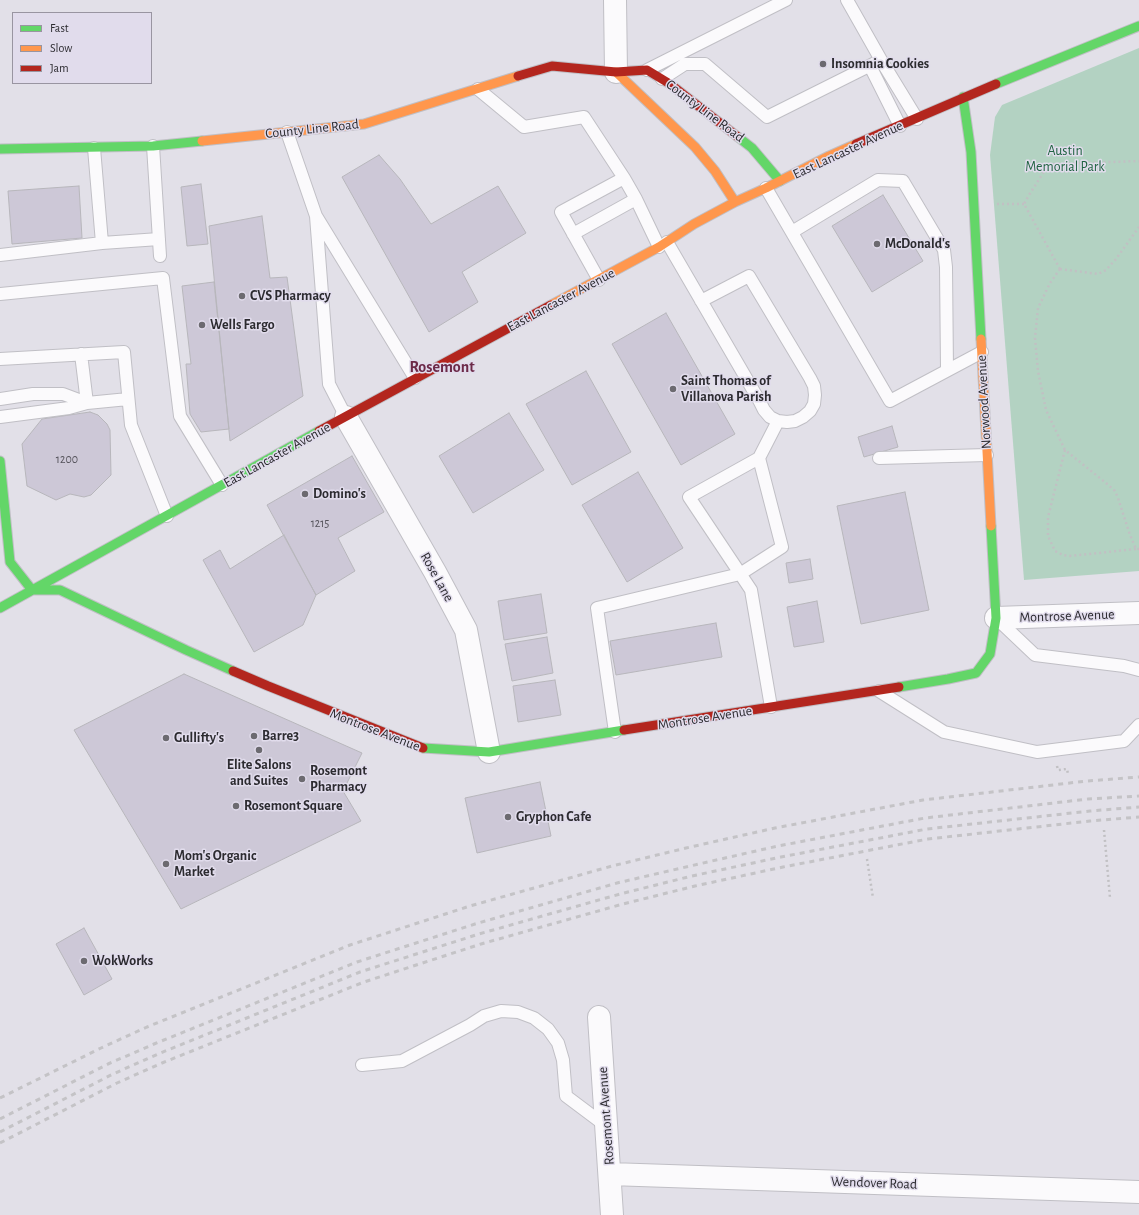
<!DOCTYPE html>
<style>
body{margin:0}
#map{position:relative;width:1139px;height:1215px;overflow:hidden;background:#e2e0e8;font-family:"Alegreya Sans",sans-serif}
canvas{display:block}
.legend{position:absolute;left:12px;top:12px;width:140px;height:72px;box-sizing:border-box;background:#e1dcec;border:1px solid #9995a1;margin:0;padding:5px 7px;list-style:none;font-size:12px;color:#2c2b30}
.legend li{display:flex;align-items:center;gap:8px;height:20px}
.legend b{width:20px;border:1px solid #9995a1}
</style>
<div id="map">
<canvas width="1139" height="1215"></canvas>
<ul class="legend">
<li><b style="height:5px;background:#63d668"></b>Fast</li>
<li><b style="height:5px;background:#ff974d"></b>Slow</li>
<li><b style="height:5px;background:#b3261e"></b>Jam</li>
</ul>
</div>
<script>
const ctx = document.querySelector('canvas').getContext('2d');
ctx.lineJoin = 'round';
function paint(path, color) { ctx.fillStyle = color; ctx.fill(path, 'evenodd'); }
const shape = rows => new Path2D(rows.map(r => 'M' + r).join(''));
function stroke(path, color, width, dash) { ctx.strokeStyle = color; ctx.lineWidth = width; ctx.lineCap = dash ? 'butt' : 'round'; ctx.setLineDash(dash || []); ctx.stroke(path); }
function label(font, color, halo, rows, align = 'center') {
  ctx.font = font + ' "Alegreya Sans",sans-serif'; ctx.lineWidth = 3; ctx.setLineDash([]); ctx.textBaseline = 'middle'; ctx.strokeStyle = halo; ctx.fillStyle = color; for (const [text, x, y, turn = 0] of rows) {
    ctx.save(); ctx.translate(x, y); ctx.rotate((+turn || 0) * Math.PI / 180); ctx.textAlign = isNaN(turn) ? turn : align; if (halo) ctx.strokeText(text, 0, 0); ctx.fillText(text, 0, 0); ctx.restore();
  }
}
paint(shape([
 [1139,48,1139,571,1024,580,990,155,995,117,1002,105]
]), '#b3d2c2');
const building = shape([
 [379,155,400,179,431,224,498,186,526,233,462,272,478,302,429,332,342,177,379,155],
 [201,184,208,244,187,246,181,187,201,184],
 [79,186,82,238,12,244,8,191,79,186],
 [883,195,923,261,872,292,832,226,883,195],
 [262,216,270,278,287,277,303,396,230,441,209,226,262,216],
 [214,282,229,429,201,432,190,414,186,364,191,364,182,286,214,282],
 [666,313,735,434,681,465,612,344,666,313],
 [586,371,631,452,572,485,526,404,586,371],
 [90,412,98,415,107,424,110,430,111,475,91,495,84,497,70,494,56,500,27,486,22,444,42,419,90,412],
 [509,413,544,470,473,513,439,456,509,413],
 [892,426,898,447,864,457,858,437,892,426],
 [352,456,384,512,338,538,355,571,316,595,267,505,352,456],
 [638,472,683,548,627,582,582,505,638,472],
 [905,492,929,610,861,624,837,506,905,492],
 [284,535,316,595,303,625,254,652,203,560,220,550,230,569,284,535],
 [810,559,813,579,789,583,786,563,810,559],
 [541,594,547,633,504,640,498,601,541,594],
 [817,601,824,642,794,647,787,607,817,601],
 [716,623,722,657,616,675,610,641,716,623],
 [547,637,553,673,512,681,505,644,547,637],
 [184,674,362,753,343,791,361,821,181,909,74,730,184,674],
 [555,680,561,715,518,722,513,686,555,680],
 [540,782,551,836,477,853,465,798,540,782],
 [84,928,112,979,84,995,56,944,84,928]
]);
paint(building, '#cdc8d7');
stroke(building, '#b7b6bb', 1);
const lane = shape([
 [881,60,917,119],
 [870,66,900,126],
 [647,70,786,0],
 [662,79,685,64,705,64,767,117,881,60,847,0],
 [478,89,524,127,584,117,624,178,561,212,599,280],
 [287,132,316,216],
 [153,146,160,256],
 [766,188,890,401,982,352],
 [636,199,659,247],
 [792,232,878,180,903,181,944,250,946,267,947,370],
 [573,234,636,199,624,178],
 [667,242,760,402,764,410,770,417,778,421,787,422,795,421,803,417,810,411,814,404,815,395,814,386,810,378,749,276,701,301],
 [102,243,159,239],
 [0,255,102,243,94,148],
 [0,294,163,278,180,416,222,485],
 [0,359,124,352,131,425,167,516],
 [0,399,33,394,63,394,87,403,128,399],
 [0,417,69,408,87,403,81,354],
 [346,417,329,384,316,216,415,378],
 [879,458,987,455],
 [996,618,1035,655,1124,666,1139,670],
 [879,691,944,732,1037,752,1124,741,1139,725],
 [771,707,751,590,689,497,759,458,778,421],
 [615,732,597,608,740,574,782,547,759,458],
 [362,1065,402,1061,470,1025,484,1016,501,1011,518,1012,534,1018,548,1029,558,1043,563,1060,566,1096,606,1126]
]);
const street = shape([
 [615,0,616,72],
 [346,417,435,572,466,630,489,752],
 [996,618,1139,613],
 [599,1017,612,1215],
 [610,1174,1139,1192]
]);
const fast = shape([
 [996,84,1139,26],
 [963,97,971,152,981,339],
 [738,137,752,148,780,181],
 [0,149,153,146,202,141],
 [0,461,10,562,32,590,60,590,186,650,233,671],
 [0,608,319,431],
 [899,687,948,679,976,673,990,654,996,618,991,526],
 [423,748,489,752,624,730]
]);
const slow = shape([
 [616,72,695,147,715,171,735,202],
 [202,141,364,124,518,76],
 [551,305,659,247,694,224,735,202,766,188,829,156,856,144],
 [981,339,991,526]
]);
const jam = shape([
 [518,76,552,66,616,72,647,70,670,84,738,137],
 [856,144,996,84],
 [319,431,551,305],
 [233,671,268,686,423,748],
 [624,730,899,687]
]);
stroke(lane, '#c0bfc5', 14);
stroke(street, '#c0bfc5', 24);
stroke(fast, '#c0bfc5', 11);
stroke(slow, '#c0bfc5', 11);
stroke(jam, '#c0bfc5', 11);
stroke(shape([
 [997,204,1024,204],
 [1060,269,1050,283,1038,308,1035,338,1038,371,1046,410,1065,450,1106,483,1115,491,1118,498,1130,535,1136,549,1139,549],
 [1060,269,1024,204,1029,195,1047,167,1054,164,1139,161],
 [1060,269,1098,274,1106,270,1116,259,1139,227],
 [1065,450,1048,517,1048,536,1055,551,1063,555,1070,556,1136,549],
 [1057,766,1058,770,1067,769,1068,774],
 [1104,830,1110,898],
 [867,859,873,898]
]), '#c1c0c3', 2.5, [2, 3]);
stroke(lane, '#fbfafc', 12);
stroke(street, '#fbfafc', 22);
stroke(fast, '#63d668', 9);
stroke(slow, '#ff974d', 9);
stroke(jam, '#b3261e', 9);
stroke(shape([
 [0,1098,101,1048,147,1027,350,945,470,906,612,866,686,848,775,828,923,800,1087,781,1139,777],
 [0,1119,108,1064,154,1044,357,962,475,924,617,883,690,866,778,846,925,818,1088,799,1139,796],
 [0,1132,113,1074,158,1054,360,972,479,934,620,894,692,876,781,857,927,829,1090,811,1139,807],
 [0,1143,117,1083,162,1063,364,982,481,944,623,904,695,886,783,867,928,839,1090,821,1139,817]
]), '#c4c3c6', 3, [5, 5]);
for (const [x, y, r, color] of [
 [823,64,4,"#6c6a70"],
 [877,244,4,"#6c6a70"],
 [242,296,4,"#6c6a70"],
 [202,325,4,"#6c6a70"],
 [673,389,4,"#6c6a70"],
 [305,494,4,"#6c6a70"],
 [254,736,4,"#6c6a70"],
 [166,738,4,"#6c6a70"],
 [259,750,4,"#6c6a70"],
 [302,779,4,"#6c6a70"],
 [236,806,4,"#6c6a70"],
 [508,817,4,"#6c6a70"],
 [166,864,4,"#6c6a70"],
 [84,961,4,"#6c6a70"]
]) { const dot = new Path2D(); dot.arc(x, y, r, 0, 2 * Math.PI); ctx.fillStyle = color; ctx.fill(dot); stroke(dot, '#e1dcec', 1.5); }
label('12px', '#56545c', null, [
 ["1200",67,459],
 ["1215",320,523]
]);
label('bold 14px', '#2c2b30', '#e1dcec', [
 ["Insomnia Cookies",831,64],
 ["McDonald's",885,244],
 ["CVS Pharmacy",250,296],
 ["Wells Fargo",210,325],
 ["Saint Thomas of",681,381],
 ["Villanova Parish",681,397],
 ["Domino's",313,494],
 ["Barre3",262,736],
 ["Gullifty's",174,738],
 ["Elite Salons",259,765,"center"],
 ["and Suites",259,781,"center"],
 ["Rosemont",310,771],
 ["Pharmacy",310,787],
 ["Rosemont Square",244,806],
 ["Gryphon Cafe",516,817],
 ["Mom's Organic",174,856],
 ["Market",174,872],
 ["WokWorks",92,961]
], 'left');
label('14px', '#2c2b30', '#e1dcec', [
 ["County Line Road",705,111,37],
 ["County Line Road",312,129,-6],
 ["East Lancaster Avenue",848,150,-25],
 ["East Lancaster Avenue",561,300,-28],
 ["Norwood Avenue",984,402,-93],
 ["East Lancaster Avenue",277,455,-29],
 ["Rose Lane",437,577,61],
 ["Montrose Avenue",1067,616,-2],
 ["Montrose Avenue",705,718,-9],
 ["Montrose Avenue",375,730,21],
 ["Rosemont Avenue",606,1116,-94],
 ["Wendover Road",874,1183,2]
]);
label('14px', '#206442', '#e1dcec', [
 ["Austin",1065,151],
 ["Memorial Park",1065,167]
]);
label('bold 16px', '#6c2a48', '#e1dcec', [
 ["Rosemont",442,367]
]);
</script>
